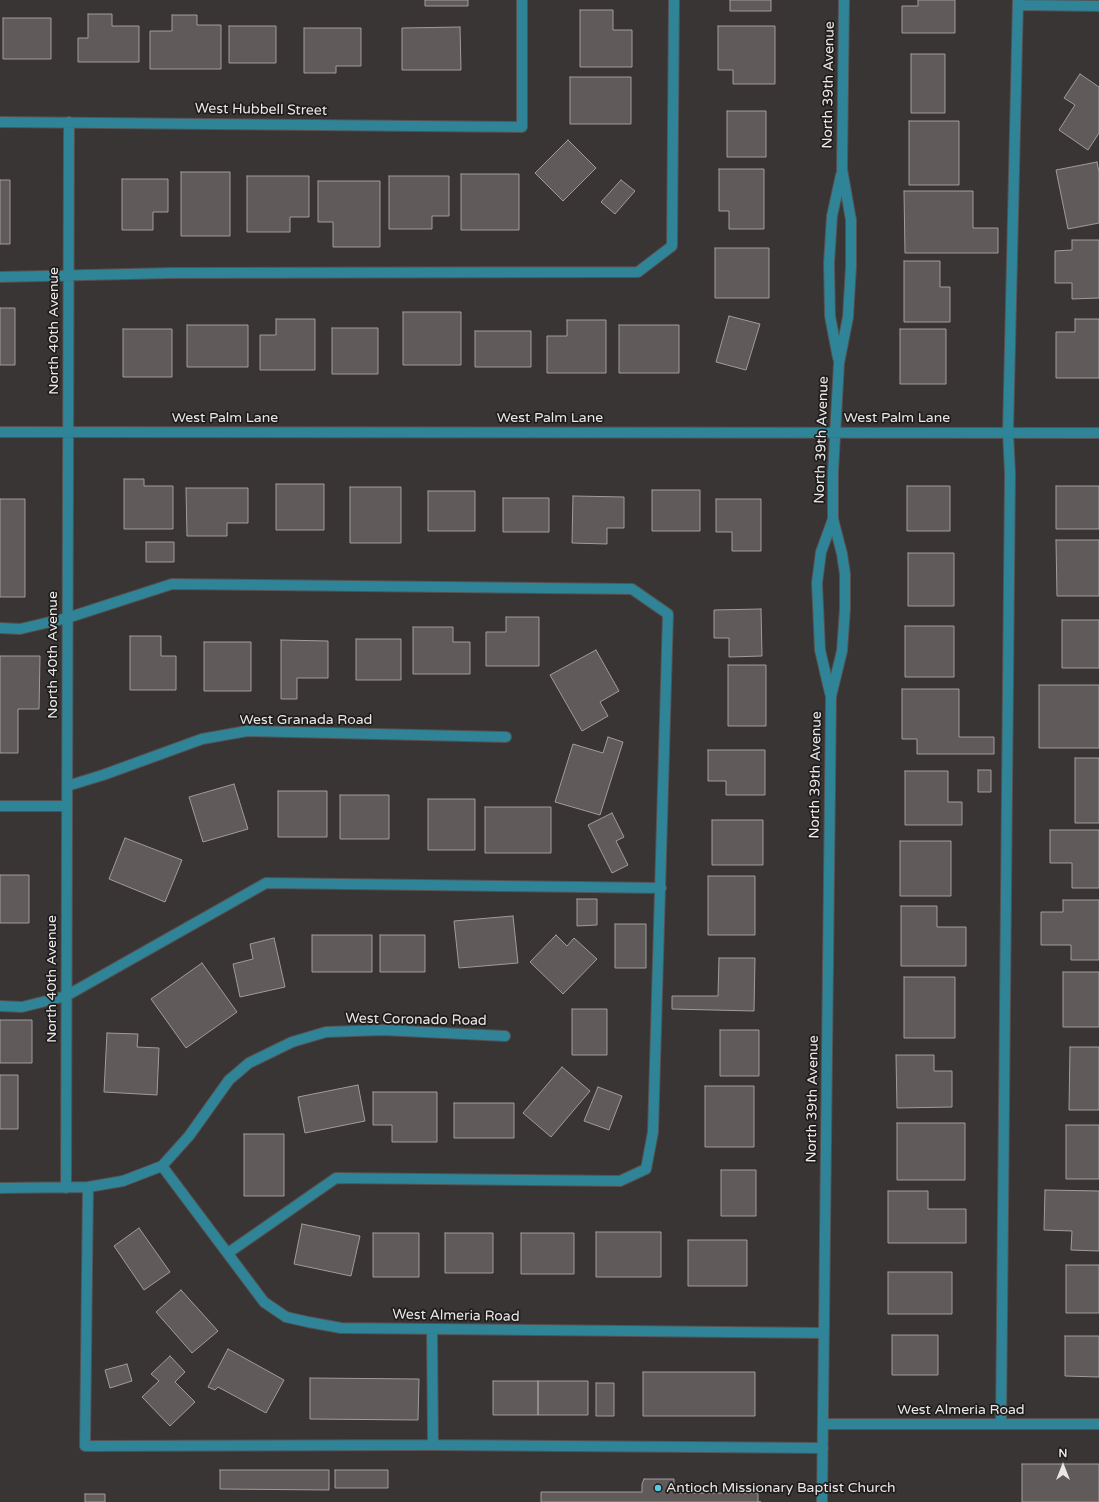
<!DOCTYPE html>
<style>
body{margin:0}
#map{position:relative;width:1099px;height:1502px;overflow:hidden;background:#393534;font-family:"Varela Round",sans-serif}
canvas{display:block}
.north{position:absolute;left:1043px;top:1446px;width:40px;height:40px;-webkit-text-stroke:3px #1f1d1c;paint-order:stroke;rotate:0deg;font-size:11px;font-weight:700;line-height:16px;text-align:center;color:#eae7e7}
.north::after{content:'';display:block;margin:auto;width:14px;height:18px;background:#eae7e7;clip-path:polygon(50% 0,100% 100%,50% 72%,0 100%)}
</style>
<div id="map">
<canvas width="1099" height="1502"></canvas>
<div class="north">N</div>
</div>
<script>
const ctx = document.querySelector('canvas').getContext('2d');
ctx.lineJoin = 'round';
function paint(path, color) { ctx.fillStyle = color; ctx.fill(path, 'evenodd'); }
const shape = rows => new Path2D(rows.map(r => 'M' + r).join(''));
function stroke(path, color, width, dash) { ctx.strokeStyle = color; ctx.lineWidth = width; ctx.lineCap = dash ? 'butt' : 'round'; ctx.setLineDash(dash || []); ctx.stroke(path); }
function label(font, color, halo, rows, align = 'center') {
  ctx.font = font + ' "Varela Round",sans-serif'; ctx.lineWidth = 3.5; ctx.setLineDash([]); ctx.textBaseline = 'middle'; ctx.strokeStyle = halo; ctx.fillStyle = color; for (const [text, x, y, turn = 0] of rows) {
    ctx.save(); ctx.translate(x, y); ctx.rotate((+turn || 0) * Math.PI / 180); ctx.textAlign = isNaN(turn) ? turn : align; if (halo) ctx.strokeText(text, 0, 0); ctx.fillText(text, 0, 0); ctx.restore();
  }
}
const building = shape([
 [425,0,468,0,468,6,425,6,425,0],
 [730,0,771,0,771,11,730,11,730,0],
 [918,0,955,0,955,33,902,33,902,6,918,6,918,0],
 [580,10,613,10,613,30,632,30,632,67,580,67,580,10],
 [88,14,112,14,112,26,139,26,139,62,78,62,78,38,88,38,88,14],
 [172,15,197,15,197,25,221,25,221,69,150,69,150,31,172,31,172,15],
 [3,18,51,18,51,59,3,59,3,18],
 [229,26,276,26,276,63,229,63,229,26],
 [718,26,775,26,775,84,733,84,733,70,718,70,718,26],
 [460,27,461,70,402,70,402,28,460,27],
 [304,28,361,28,361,66,336,66,336,73,304,73,304,28],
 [911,54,945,54,945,113,911,113,911,54],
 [1080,74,1099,87,1099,133,1088,150,1059,130,1075,105,1064,98,1080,74],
 [570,77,631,77,631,124,570,124,570,77],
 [727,111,766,111,766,157,727,157,727,111],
 [909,121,959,121,959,185,909,185,909,121],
 [568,140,596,168,563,201,535,173,568,140],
 [1097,162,1099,172,1099,223,1068,229,1056,170,1097,162],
 [719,169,764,169,764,229,729,229,729,211,719,211,719,169],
 [181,172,230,172,230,236,181,236,181,172],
 [461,174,519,174,519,230,461,230,461,174],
 [247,176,309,176,309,217,290,217,290,232,247,232,247,176],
 [389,176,449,176,449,216,432,216,432,229,389,229,389,176],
 [122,179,168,179,168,212,153,212,153,230,122,230,122,179],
 [0,180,10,180,10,244,0,244,0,180],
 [621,180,635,191,615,214,601,202,621,180],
 [318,181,380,181,380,247,333,247,333,222,318,222,318,181],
 [904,191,973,191,973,228,998,228,998,253,905,253,904,191],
 [1072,240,1099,240,1099,298,1072,299,1072,283,1055,283,1055,251,1072,250,1072,240],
 [715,248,769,248,769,298,715,298,715,248],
 [904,261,940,261,940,287,950,287,950,322,904,322,904,261],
 [0,308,15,308,15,365,0,365,0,308],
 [403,312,461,312,461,365,403,365,403,312],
 [729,316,760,324,746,370,716,362,729,316],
 [276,319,315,319,315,370,260,370,260,335,276,335,276,319],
 [1075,319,1099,319,1099,378,1056,378,1056,332,1075,332,1075,319],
 [567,320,606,320,606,373,547,373,547,336,567,336,567,320],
 [187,325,248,325,248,367,187,367,187,325],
 [619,325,679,325,679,373,619,373,619,325],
 [332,328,378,328,378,374,332,374,332,328],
 [123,329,172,329,172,377,123,377,123,329],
 [900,329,946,329,946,384,900,384,900,329],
 [475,331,531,331,531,367,475,367,475,331],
 [124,479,144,479,144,486,173,486,173,529,124,529,124,479],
 [276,484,324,484,324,530,276,530,276,484],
 [907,486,950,486,950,531,907,531,907,486],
 [1056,486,1099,486,1099,529,1056,529,1056,486],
 [350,487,401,487,401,543,350,543,350,487],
 [186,488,248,488,248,523,227,523,227,536,187,536,186,488],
 [652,490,700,490,700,531,652,531,652,490],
 [428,491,475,491,475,531,428,531,428,491],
 [573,496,624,497,624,528,607,528,607,544,572,543,573,496],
 [503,498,549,498,549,532,503,532,503,498],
 [0,499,25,499,25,597,0,597,0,499],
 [716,499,761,499,761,551,732,551,732,532,716,532,716,499],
 [1056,540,1099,540,1099,596,1057,596,1056,540],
 [146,542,174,542,174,562,146,562,146,542],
 [908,553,954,553,954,606,908,606,908,553],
 [761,609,762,656,729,657,729,638,714,638,714,610,761,609],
 [506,617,539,617,539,666,486,666,486,632,506,632,506,617],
 [1062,620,1099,620,1099,668,1062,668,1062,620],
 [905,626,954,626,954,677,905,677,905,626],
 [413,627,453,627,453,642,470,642,470,674,413,674,413,627],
 [130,636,161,636,161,656,176,656,176,690,130,690,130,636],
 [356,639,401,639,401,680,356,680,356,639],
 [281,640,328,641,328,678,297,678,297,699,281,699,281,640],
 [204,642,251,642,251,691,204,691,204,642],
 [596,650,619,691,600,702,608,716,582,731,550,675,596,650],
 [0,656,40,656,39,709,18,709,18,753,0,753,0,656],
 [728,665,766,665,766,726,728,726,728,665],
 [1039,685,1099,685,1099,748,1039,748,1039,685],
 [902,689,959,689,959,737,994,737,994,754,917,754,917,739,902,739,902,689],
 [608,737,623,742,600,815,555,802,573,744,603,753,608,737],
 [708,750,765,750,765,795,726,795,726,781,708,781,708,750],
 [1075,758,1099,758,1099,823,1075,823,1075,758],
 [978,770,991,770,991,792,978,792,978,770],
 [905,771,948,771,948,802,962,802,962,825,905,825,905,771],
 [234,784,248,829,203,842,189,797,234,784],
 [278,791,327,791,327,837,278,837,278,791],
 [340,795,389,795,389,839,340,839,340,795],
 [428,799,475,799,475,850,428,850,428,799],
 [485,807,551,807,551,853,485,853,485,807],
 [612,813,624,837,616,841,628,865,612,873,588,825,612,813],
 [712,820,763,820,763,865,712,865,712,820],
 [1050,830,1099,830,1099,888,1072,888,1072,863,1050,863,1050,830],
 [125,838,182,860,165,902,109,879,125,838],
 [900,841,951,841,951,896,900,896,900,841],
 [0,875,29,875,29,923,0,923,0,875],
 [708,876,755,876,755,935,708,935,708,876],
 [577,899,597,899,597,925,577,926,577,899],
 [1063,900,1099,900,1099,960,1071,960,1071,945,1041,945,1041,912,1063,912,1063,900],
 [901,906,937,906,937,927,966,927,966,966,901,966,901,906],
 [513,916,518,963,459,968,454,921,513,916],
 [615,924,646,924,646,968,615,968,615,924],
 [312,935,372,935,372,972,312,972,312,935],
 [380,935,425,935,425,972,380,972,380,935],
 [556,935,567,946,574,938,597,959,563,994,530,962,556,935],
 [274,938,285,987,240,997,233,964,253,959,250,944,274,938],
 [719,958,755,958,754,1011,672,1009,672,996,718,996,719,958],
 [202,963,237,1012,186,1048,151,999,202,963],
 [1063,972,1099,972,1099,1027,1063,1027,1063,972],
 [904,977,955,977,955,1038,904,1038,904,977],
 [572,1009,607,1009,607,1055,572,1055,572,1009],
 [0,1020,32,1020,32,1063,0,1063,0,1020],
 [720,1030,759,1030,759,1076,720,1076,720,1030],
 [107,1033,138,1034,137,1047,159,1048,157,1095,104,1092,107,1033],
 [1070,1047,1099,1047,1099,1110,1069,1110,1070,1047],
 [896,1055,934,1055,934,1071,952,1071,952,1107,897,1108,896,1055],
 [562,1067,590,1091,551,1137,523,1113,562,1067],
 [0,1075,18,1075,18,1129,0,1129,0,1075],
 [358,1085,365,1121,305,1133,298,1097,358,1085],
 [705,1086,754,1086,754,1147,705,1147,705,1086],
 [598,1087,622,1096,609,1130,584,1121,598,1087],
 [373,1092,437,1092,437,1142,392,1142,392,1125,373,1125,373,1092],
 [454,1103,514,1103,514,1138,454,1138,454,1103],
 [897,1123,965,1123,965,1180,897,1180,897,1123],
 [1066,1125,1099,1125,1099,1179,1066,1179,1066,1125],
 [244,1134,284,1134,284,1196,244,1196,244,1134],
 [721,1170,756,1170,756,1216,721,1216,721,1170],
 [1045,1190,1099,1191,1099,1251,1071,1250,1072,1231,1044,1230,1045,1190],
 [888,1191,928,1191,928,1209,966,1209,966,1243,888,1243,888,1191],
 [302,1224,360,1236,351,1276,294,1264,302,1224],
 [139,1228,170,1272,144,1290,114,1246,139,1228],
 [596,1232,661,1232,661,1277,596,1277,596,1232],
 [373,1233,419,1233,419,1277,373,1277,373,1233],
 [445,1233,493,1233,493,1273,445,1273,445,1233],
 [521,1233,574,1233,574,1274,521,1274,521,1233],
 [688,1240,747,1240,747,1286,688,1286,688,1240],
 [1066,1265,1099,1265,1099,1313,1066,1313,1066,1265],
 [888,1272,952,1272,952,1314,888,1314,888,1272],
 [181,1290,218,1331,192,1353,156,1312,181,1290],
 [892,1335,938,1335,938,1375,892,1375,892,1335],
 [1065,1336,1099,1336,1099,1377,1065,1376,1065,1336],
 [228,1349,284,1380,266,1413,218,1387,215,1390,208,1387,228,1349],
 [170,1356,185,1372,175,1382,195,1402,170,1426,142,1397,159,1381,151,1374,170,1356],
 [127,1364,132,1381,110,1388,105,1370,127,1364],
 [643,1372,755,1372,755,1416,643,1416,643,1372],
 [310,1378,419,1379,418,1420,310,1419,310,1378],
 [493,1381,538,1381,538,1415,493,1415,493,1381],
 [538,1381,588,1381,588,1415,538,1415,538,1381],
 [596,1383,614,1383,614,1416,596,1416,596,1383],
 [1022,1464,1099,1464,1099,1502,1022,1502,1022,1464],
 [220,1470,329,1470,329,1490,220,1489,220,1470],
 [335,1470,388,1470,388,1488,335,1488,335,1470],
 [644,1479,674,1479,674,1493,758,1493,758,1502,761,1502,541,1502,541,1492,642,1492,642,1484,644,1479],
 [85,1494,105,1494,105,1502,85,1502,85,1494]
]);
paint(building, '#605b5a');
stroke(building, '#a19c9a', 1);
const minor = shape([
 [1018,5,1099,6],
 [0,122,522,127,522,0],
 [0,277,172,273,638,272,672,246,674,0],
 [838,358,830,316,829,263,832,216,841,175],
 [0,432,1099,433],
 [0,628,20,629,67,618,172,584,632,589,668,614,653,1132,646,1169,620,1181,336,1178,228,1253],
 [830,693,820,650,817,583,821,552,833,519],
 [67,786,103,775,202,739,247,731,506,737],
 [0,806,67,806],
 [0,1006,22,1007,66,996,266,883,661,888],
 [162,1166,264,1302,286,1317,308,1322,341,1328,824,1333],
 [88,1187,85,1446,433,1445,823,1448],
 [0,1188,88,1187,123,1181,162,1166,189,1136,229,1080,249,1063,292,1042,326,1032,383,1030,505,1036],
 [66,1188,69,122],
 [432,1329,433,1445],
 [823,1424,1099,1424],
 [1001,1424,1010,473,1008,432,1018,0],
 [822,1502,831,696,842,651,845,609,845,574,842,554,833,519,833,472,839,363,848,317,851,266,851,220,842,169,844,0]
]);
stroke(minor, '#555151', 12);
stroke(minor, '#308497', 10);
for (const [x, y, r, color] of [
 [658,1488,4,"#57c9e2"]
]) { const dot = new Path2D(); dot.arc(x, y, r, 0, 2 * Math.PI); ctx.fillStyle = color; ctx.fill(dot); stroke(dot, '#1f1d1c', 1.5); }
label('14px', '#eae7e7', '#1f1d1c', [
 ["North 39th Avenue",829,85,-89],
 ["West Hubbell Street",261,110,1],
 ["North 40th Avenue",54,331,-90],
 ["West Palm Lane",225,418],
 ["West Palm Lane",550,418],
 ["West Palm Lane",897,418],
 ["North 39th Avenue",822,440,-88],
 ["North 40th Avenue",53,655,-90],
 ["West Granada Road",306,720],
 ["North 39th Avenue",816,775,-89],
 ["North 40th Avenue",52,979,-90],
 ["West Coronado Road",416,1020,1],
 ["North 39th Avenue",813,1099,-89],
 ["West Almeria Road",456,1316,1],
 ["West Almeria Road",961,1410]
]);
label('14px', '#eae7e7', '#1f1d1c', [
 ["Antioch Missionary Baptist Church",666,1488]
], 'left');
</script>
